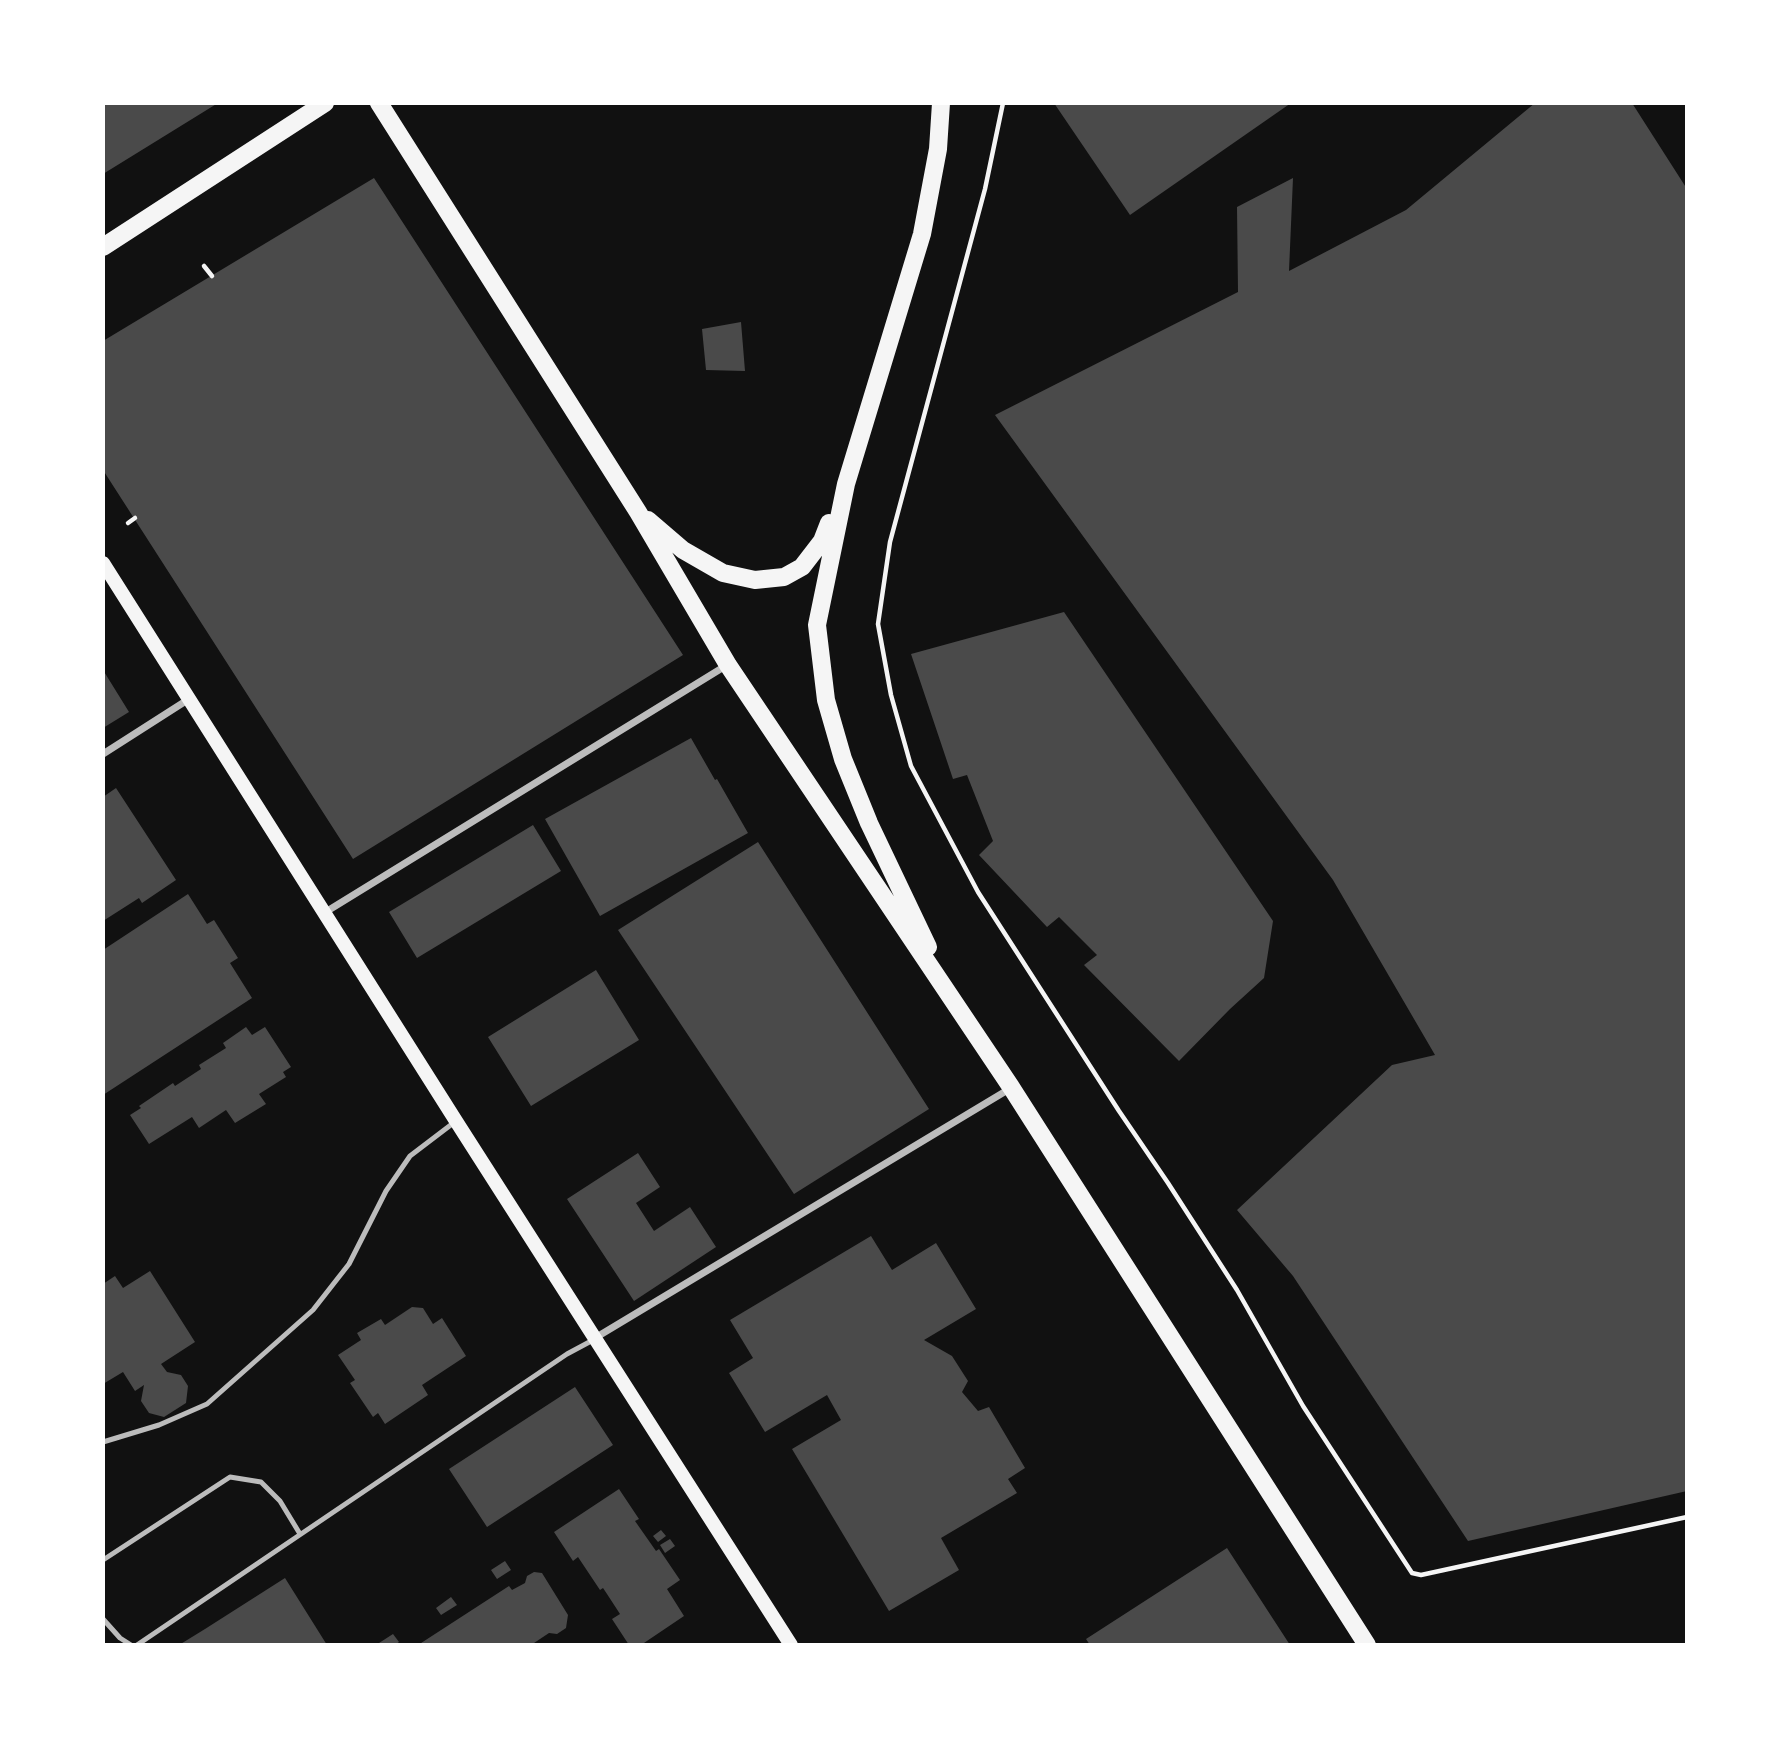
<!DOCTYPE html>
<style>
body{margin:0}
#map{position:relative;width:1790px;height:1748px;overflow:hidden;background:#111;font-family:Quicksand,sans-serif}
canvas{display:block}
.frame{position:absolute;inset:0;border:105px solid #fff;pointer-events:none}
</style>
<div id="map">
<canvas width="1790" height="1748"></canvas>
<div class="frame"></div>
</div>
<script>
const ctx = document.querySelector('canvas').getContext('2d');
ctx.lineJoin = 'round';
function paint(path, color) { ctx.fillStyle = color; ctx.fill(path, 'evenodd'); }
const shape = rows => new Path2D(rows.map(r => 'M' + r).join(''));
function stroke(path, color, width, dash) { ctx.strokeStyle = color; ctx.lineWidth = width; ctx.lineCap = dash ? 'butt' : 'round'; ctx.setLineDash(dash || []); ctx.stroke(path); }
paint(shape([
 [103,103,218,103,103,174],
 [1054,103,1291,103,1130,215],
 [1535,103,1632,103,1687,189,1687,1491,1468,1541,1293,1276,1237,1210,1392,1065,1435,1055,1333,880,995,415,1238,292,1237,207,1293,178,1289,271,1406,210],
 [374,178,683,655,353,859,103,470,103,341],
 [741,322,745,371,706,370,702,329],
 [1064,612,1273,921,1264,978,1230,1009,1179,1061,1084,965,1097,955,1059,917,1047,927,979,855,993,841,967,775,953,779,911,654],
 [103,670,129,712,103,728],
 [691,738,715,780,717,779,748,833,600,916,545,819],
 [116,788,176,880,142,903,139,898,103,921,103,797],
 [533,825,561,871,417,958,389,912],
 [758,842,929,1109,794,1194,618,930],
 [188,894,207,924,214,920,238,958,230,963,252,998,103,1095,103,950],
 [596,970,639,1040,531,1106,488,1037],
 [246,1027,252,1035,265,1027,291,1067,283,1072,286,1077,259,1094,266,1104,235,1123,226,1110,199,1128,192,1117,149,1144,130,1115,141,1108,139,1106,173,1083,175,1086,201,1069,199,1065,226,1048,223,1043],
 [638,1153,660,1187,636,1203,654,1231,690,1207,716,1247,634,1301,567,1199],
 [871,1236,892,1270,936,1243,976,1309,924,1340,952,1356,968,1381,962,1392,978,1411,989,1407,1025,1468,1008,1479,1017,1493,941,1538,959,1570,889,1611,792,1449,841,1420,827,1395,765,1432,729,1373,753,1358,730,1320],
 [150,1271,195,1342,161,1364,167,1372,181,1375,188,1386,186,1403,164,1417,149,1413,141,1401,144,1385,135,1391,123,1372,103,1384,103,1284,115,1276,123,1288],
 [412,1307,423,1308,433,1324,442,1318,466,1356,422,1385,428,1395,385,1424,378,1413,373,1417,350,1383,355,1380,338,1355,361,1340,357,1333,381,1319,385,1325],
 [575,1387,613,1445,487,1527,449,1469],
 [619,1489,639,1519,635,1521,656,1551,659,1549,680,1580,667,1589,684,1616,641,1645,629,1645,612,1619,620,1614,607,1594,603,1588,600,1590,578,1557,573,1561,554,1532],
 [661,1530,666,1536,658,1542,653,1536],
 [670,1539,675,1546,665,1553,660,1545],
 [1227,1548,1290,1645,1090,1645,1086,1639],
 [505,1561,511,1570,497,1579,491,1570],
 [534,1572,542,1573,568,1615,566,1628,557,1634,549,1633,531,1645,418,1645,509,1586,512,1590,525,1583,527,1576],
 [285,1578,327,1645,179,1645,205,1629],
 [451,1597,457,1605,441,1615,436,1608],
 [393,1634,399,1642,395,1645,380,1645,379,1643]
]), '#4a4a4a');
stroke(shape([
 [1003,103,985,189,890,542,878,624,891,695,911,766,978,892,1119,1111,1168,1183,1237,1290,1303,1406,1412,1573,1421,1575,1687,1517],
 [204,266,212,276],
 [128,523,135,518]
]), '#f5f5f5', 4.5);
stroke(shape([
 [103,1442,159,1425,207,1404,313,1310,349,1264,386,1191,410,1156,456,1121],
 [103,1560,230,1477,261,1482,280,1501,300,1534],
 [103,1619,120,1638,131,1645],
 [137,1645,567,1354,595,1339]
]), '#bcbcbc', 5);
stroke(shape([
 [103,754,189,699],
 [324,913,727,665],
 [595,1338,1011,1088]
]), '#bcbcbc', 7);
stroke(shape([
 [103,563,456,1121,791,1645]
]), '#f5f5f5', 14);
stroke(shape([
 [379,103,638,512,728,665,1011,1087,1367,1645],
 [103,247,325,103],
 [648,520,683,550,723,573,755,580,784,577,802,567,822,541,829,523],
 [928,947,869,823,843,759,826,700,817,625,846,484,922,234,938,149,941,103]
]), '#f5f5f5', 18);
</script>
